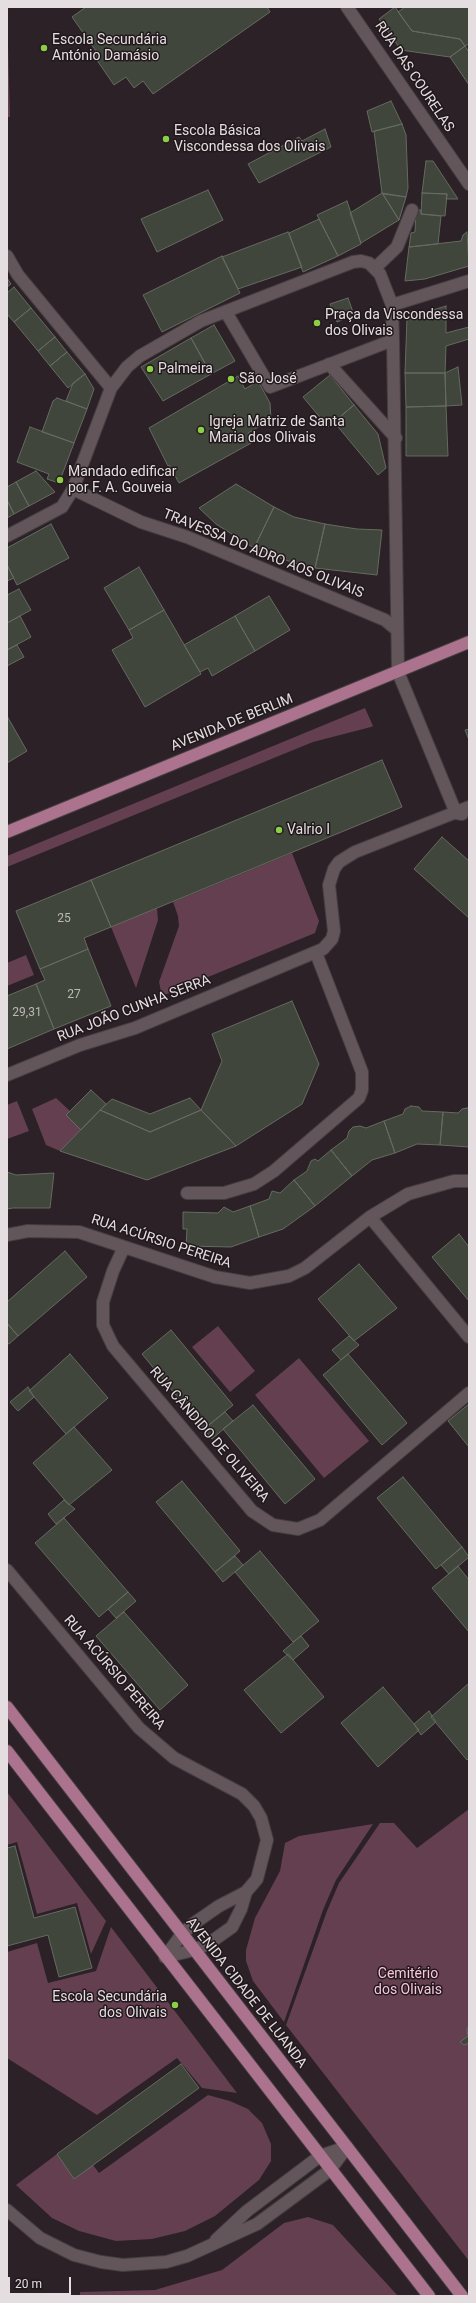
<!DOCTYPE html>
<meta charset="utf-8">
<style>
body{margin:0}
#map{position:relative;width:476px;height:2303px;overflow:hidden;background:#2b2126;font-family:Roboto,sans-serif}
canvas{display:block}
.frame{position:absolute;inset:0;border:8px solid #e5dee1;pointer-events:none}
.scale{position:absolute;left:8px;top:2277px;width:63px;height:18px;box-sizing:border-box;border:2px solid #e5dee1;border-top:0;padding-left:5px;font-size:12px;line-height:14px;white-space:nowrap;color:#e5dee1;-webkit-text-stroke:3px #21181c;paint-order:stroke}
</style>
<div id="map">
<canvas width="476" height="2303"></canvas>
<div class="frame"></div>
<div class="scale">20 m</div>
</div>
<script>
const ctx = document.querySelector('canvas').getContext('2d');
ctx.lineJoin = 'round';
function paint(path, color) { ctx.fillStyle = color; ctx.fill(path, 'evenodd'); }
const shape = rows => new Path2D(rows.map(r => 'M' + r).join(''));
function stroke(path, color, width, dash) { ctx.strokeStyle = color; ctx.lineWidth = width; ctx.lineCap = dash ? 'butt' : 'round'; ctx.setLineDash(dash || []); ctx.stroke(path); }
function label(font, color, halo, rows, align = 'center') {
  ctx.font = font + ' Roboto,sans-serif'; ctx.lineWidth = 3; ctx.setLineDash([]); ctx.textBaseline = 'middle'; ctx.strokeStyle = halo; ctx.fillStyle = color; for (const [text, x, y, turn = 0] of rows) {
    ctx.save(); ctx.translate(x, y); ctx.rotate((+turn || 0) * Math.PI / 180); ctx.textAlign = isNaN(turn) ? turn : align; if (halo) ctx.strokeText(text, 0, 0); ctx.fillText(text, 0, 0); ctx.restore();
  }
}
paint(shape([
 [7,7,10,117,7,117],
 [365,708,373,726,371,727,313,742,7,867,7,856],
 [292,853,319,921,315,933,162,996,159,982,179,926,178,916,173,902],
 [157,908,158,920,136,988,111,927],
 [26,955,34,975,7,986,7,963],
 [56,1098,70,1111,67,1115,81,1130,60,1151,46,1145,32,1109],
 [17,1101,29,1131,7,1139,7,1105],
 [218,1326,255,1371,230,1392,192,1347],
 [299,1358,369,1441,324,1478,255,1395],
 [7,1792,106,1921,91,1954,77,1903,37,1914,17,1842,7,1845],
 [469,1809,469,2261,286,2025,327,1911,339,1883,380,1823,394,1823,417,1848],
 [373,1824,336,1880,323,1910,284,2022,253,1981,246,1961,246,1950,255,1918,280,1871,285,1843,299,1836],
 [111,1927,237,2093,202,2088,177,2058,97,2115,7,2058,7,1952,37,1943,48,1983,96,1971],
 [208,2095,230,2101,248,2109,262,2123,271,2144,271,2161,259,2180,215,2216,185,2231,152,2239,116,2241,79,2231,52,2218,16,2185,57,2154,74,2178,93,2165,99,2173],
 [308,2217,333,2225,398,2296,80,2296,80,2292,155,2290,222,2270,284,2223]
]), '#633f50');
const building = shape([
 [86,7,267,7,270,12,153,94,143,81,134,88,126,77,114,85,92,53,96,51,72,17,86,7],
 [395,7,412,31,460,39,465,46,450,57,401,50,379,19,395,7],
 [405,7,469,7,469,44,465,46,460,39,412,31,398,12,405,7],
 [465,46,469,52,469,85,450,57,465,46],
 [391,101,402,124,372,132,367,111,391,101],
 [402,124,406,135,408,188,406,197,382,193,374,131,402,124],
 [325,129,331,147,259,183,248,164,299,137,302,141,325,129],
 [426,161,433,161,458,199,446,199,447,194,422,193,426,161],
 [208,190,223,220,157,252,141,219,208,190],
 [382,193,399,220,361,243,350,213,382,193],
 [422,193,447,194,445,216,421,214,422,193],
 [383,194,406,197,399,220,383,194],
 [347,201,361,244,338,256,317,215,347,201],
 [416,210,421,210,421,214,441,216,438,244,409,247,411,233,415,232,416,210],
 [319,219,338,256,303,272,289,233,319,219],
 [288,232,302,267,238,289,222,257,288,232],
 [467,232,469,266,425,279,405,281,409,247,461,241,463,235,467,232],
 [222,256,240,293,162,332,143,295,222,256],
 [7,278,11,284,7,287,7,278],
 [14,287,31,308,14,322,7,314,7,293,14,287],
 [348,298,354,315,337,322,330,304,348,298],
 [446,306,446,333,469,327,469,339,446,346,445,373,405,373,407,318,446,306],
 [31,308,55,337,38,351,14,322,31,308],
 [214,325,235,361,211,374,191,338,214,325],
 [55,337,67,352,50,366,38,351,55,337],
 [191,338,211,374,163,401,141,367,191,338],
 [67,352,85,374,68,388,50,366,67,352],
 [458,367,462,405,446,406,445,373,458,367],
 [405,373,445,373,446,406,406,407,405,373],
 [85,374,94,389,87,409,66,401,73,383,85,374],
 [330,375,354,405,328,427,303,397,330,375],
 [238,376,245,389,258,381,270,403,271,420,248,433,253,442,179,483,169,465,168,466,149,428,238,376],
 [57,398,87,409,74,443,42,432,53,401,57,398],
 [354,405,378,434,386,468,378,475,334,422,354,405],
 [446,406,448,456,406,456,406,407,446,406],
 [30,427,74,443,59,483,47,479,49,474,17,462,30,427],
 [36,471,55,492,29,506,16,482,36,471],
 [16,482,29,506,14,514,7,500,7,487,16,482],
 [236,484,274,507,254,548,216,524,199,508,236,484],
 [7,500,14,514,7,518,7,500],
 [274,507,294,517,325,524,315,568,294,563,254,548,274,507],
 [51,524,69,558,17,585,7,565,7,548,51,524],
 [325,524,357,529,382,530,377,575,315,568,325,524],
 [7,565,14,578,7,581,7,565],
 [139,567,164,610,129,630,104,588,139,567],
 [19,589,31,610,7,623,7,595,19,589],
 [269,596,290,630,255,651,235,616,269,596],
 [164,610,201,674,145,707,112,650,133,638,129,630,164,610],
 [20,616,31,637,7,650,7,623,20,616],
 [235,616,255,651,212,676,208,668,200,672,184,645,235,616],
 [17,645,24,657,7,666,7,650,17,645],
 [7,716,27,751,7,763,7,716],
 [469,729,469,740,465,730,469,729],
 [382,760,402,807,111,927,91,880,382,760],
 [442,837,469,861,469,918,414,869,442,837],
 [91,880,111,927,84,938,88,949,40,969,16,911,91,880],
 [88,949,111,1006,54,1029,36,984,45,980,40,969,88,949],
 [36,984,54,1029,7,1049,7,996,36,984],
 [292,1001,319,1064,302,1104,236,1146,201,1110,222,1061,212,1034,292,1001],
 [91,1090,106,1104,81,1130,66,1115,91,1090],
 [190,1098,201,1110,150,1132,100,1110,112,1099,150,1114,190,1098],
 [411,1106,419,1107,422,1111,443,1112,440,1145,417,1144,395,1153,384,1121,403,1114,405,1109,411,1106],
 [467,1108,469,1109,469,1147,440,1145,443,1112,458,1113,462,1109,467,1108],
 [100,1110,150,1132,201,1110,236,1146,147,1180,60,1151,100,1110],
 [384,1121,395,1153,372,1160,352,1176,331,1150,347,1138,349,1131,353,1127,360,1126,366,1128,384,1121],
 [331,1150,352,1176,315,1206,294,1180,307,1171,311,1161,315,1159,318,1161,331,1150],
 [7,1172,16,1175,54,1173,50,1208,13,1208,7,1209,7,1172],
 [294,1180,315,1206,283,1229,259,1237,250,1206,269,1199,272,1191,280,1193,294,1180],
 [250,1206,259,1237,231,1247,186,1246,187,1229,183,1229,183,1212,218,1213,224,1207,233,1212,250,1206],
 [459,1234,469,1247,469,1301,432,1257,459,1234],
 [65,1251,87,1277,18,1336,7,1323,7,1302,65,1251],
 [359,1264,397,1308,354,1341,318,1299,359,1264],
 [7,1323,18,1336,9,1344,7,1343,7,1323],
 [171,1330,233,1405,204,1429,142,1354,171,1330],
 [349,1336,359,1345,341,1360,332,1350,349,1336],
 [70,1354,108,1398,66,1434,29,1391,70,1354],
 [348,1354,407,1423,382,1445,323,1375,348,1354],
 [28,1387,34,1397,18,1411,10,1402,28,1387],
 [469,1404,469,1447,448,1421,469,1404],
 [253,1405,315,1479,285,1504,223,1429,253,1405],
 [225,1412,233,1421,212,1439,204,1429,225,1412],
 [74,1427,112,1470,69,1505,33,1463,74,1427],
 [403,1477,462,1547,436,1569,377,1498,403,1477],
 [182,1481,240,1551,215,1572,156,1502,182,1481],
 [64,1500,75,1509,56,1524,48,1514,64,1500],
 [64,1518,128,1592,99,1617,35,1543,64,1518],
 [462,1547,469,1557,449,1574,441,1565,462,1547],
 [260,1551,319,1621,293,1642,235,1572,260,1551],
 [235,1556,243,1565,223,1582,215,1572,235,1556],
 [458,1566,469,1580,469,1632,432,1588,458,1566],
 [128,1592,136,1601,116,1618,108,1609,128,1592],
 [124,1612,188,1685,160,1710,96,1636,124,1612],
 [301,1636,309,1646,293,1660,283,1651,301,1636],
 [288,1654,324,1697,281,1733,244,1690,288,1654],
 [469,1683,469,1758,467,1760,431,1717,469,1683],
 [383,1687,419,1730,378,1767,341,1723,383,1687],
 [429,1711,436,1722,421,1735,414,1724,429,1711],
 [15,1846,34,1918,75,1907,92,1968,59,1977,48,1935,7,1946,7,1848,15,1846],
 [469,2025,469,2043,464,2045,460,2042,468,2036,467,2030,469,2025],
 [181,2064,199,2088,74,2179,57,2154,181,2064]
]);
paint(building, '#41463d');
stroke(building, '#656b61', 1);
const minor = shape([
 [347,7,469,184],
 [7,256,18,275,111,388],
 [375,268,397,247,412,210],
 [392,305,469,281],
 [393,340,398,672,456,813,462,814],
 [329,364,396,438],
 [73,489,141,522,187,537,385,620,397,630],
 [7,536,62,507,73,489,111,388,127,367,140,356,201,321,353,262,361,261,369,263,380,274,392,305,393,340,270,387,226,312],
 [7,1075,80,1045,135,1028,323,949,332,939,334,931,329,885,334,869,339,862,355,852,469,807],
 [187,1193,224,1193,254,1184,274,1171,359,1098,362,1090,362,1072,316,953],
 [370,1217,469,1337],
 [7,1235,28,1231,79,1232,215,1277,250,1283,289,1276,305,1268,370,1217,408,1194,454,1181,469,1181],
 [124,1247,113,1271,103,1302,103,1325,113,1346,252,1511,273,1525,298,1529,320,1520,469,1393],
 [7,1570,139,1728,174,1758,242,1794,254,1806,261,1818,267,1840,257,1879,246,1892,241,1909,232,1927,208,1944,194,1950,165,1957],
 [165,1957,182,1934,193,1924,219,1906,246,1892],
 [7,2210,40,2238,74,2255,101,2262,123,2265,166,2262,187,2256,257,2224,330,2170,347,2147],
 [216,2240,247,2211,320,2156,347,2147]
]);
const major = shape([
 [7,832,469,642],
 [7,1707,462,2296],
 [7,1751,429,2296]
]);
stroke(minor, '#453e41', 14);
stroke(major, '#453e41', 14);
stroke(minor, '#62565b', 12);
stroke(major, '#ac738f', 12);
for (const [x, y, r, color] of [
 [44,48,4,"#8cce45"],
 [166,139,4,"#8cce45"],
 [317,323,4,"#8cce45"],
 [150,369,4,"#8cce45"],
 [231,379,4,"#8cce45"],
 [201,430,4,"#8cce45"],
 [60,480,4,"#8cce45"],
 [279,830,4,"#8cce45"],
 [175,2005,4,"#8cce45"]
]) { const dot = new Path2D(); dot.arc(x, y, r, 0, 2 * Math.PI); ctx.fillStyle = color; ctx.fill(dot); stroke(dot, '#21181c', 1.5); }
label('12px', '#bcb8b8', null, [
 ["25",64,919],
 ["27",74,995],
 ["29,31",27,1013]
]);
label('14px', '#e5dee1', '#21181c', [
 ["Escola Secundária",52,40],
 ["António Damásio",52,56],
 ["Escola Básica",174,131],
 ["Viscondessa dos Olivais",174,147],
 ["Praça da Viscondessa",325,315],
 ["dos Olivais",325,331],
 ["Palmeira",158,369],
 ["São José",239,379],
 ["Igreja Matriz de Santa",209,422],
 ["Maria dos Olivais",209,438],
 ["Mandado edificar",68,472],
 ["por F. A. Gouveia",68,488],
 ["Valrio I",287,830],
 ["Escola Secundária",167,1997,"right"],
 ["dos Olivais",167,2013,"right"]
], 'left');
label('14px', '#e5dee1', '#21181c', [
 ["RUA DAS COURELAS",414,77,56],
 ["TRAVESSA DO ADRO AOS OLIVAIS",263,554,22],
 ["AVENIDA DE BERLIM",232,723,-22],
 ["RUA JOÃO CUNHA SERRA",134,1009,-21],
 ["RUA ACÚRSIO PEREIRA",161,1242,18],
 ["RUA CÂNDIDO DE OLIVEIRA",209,1435,49],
 ["RUA ACÚRSIO PEREIRA",114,1673,49],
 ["AVENIDA CIDADE DE LUANDA",246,1993,52]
]);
label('14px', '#fac5dd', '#21181c', [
 ["Cemitério",408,1974],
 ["dos Olivais",408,1990]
]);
</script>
